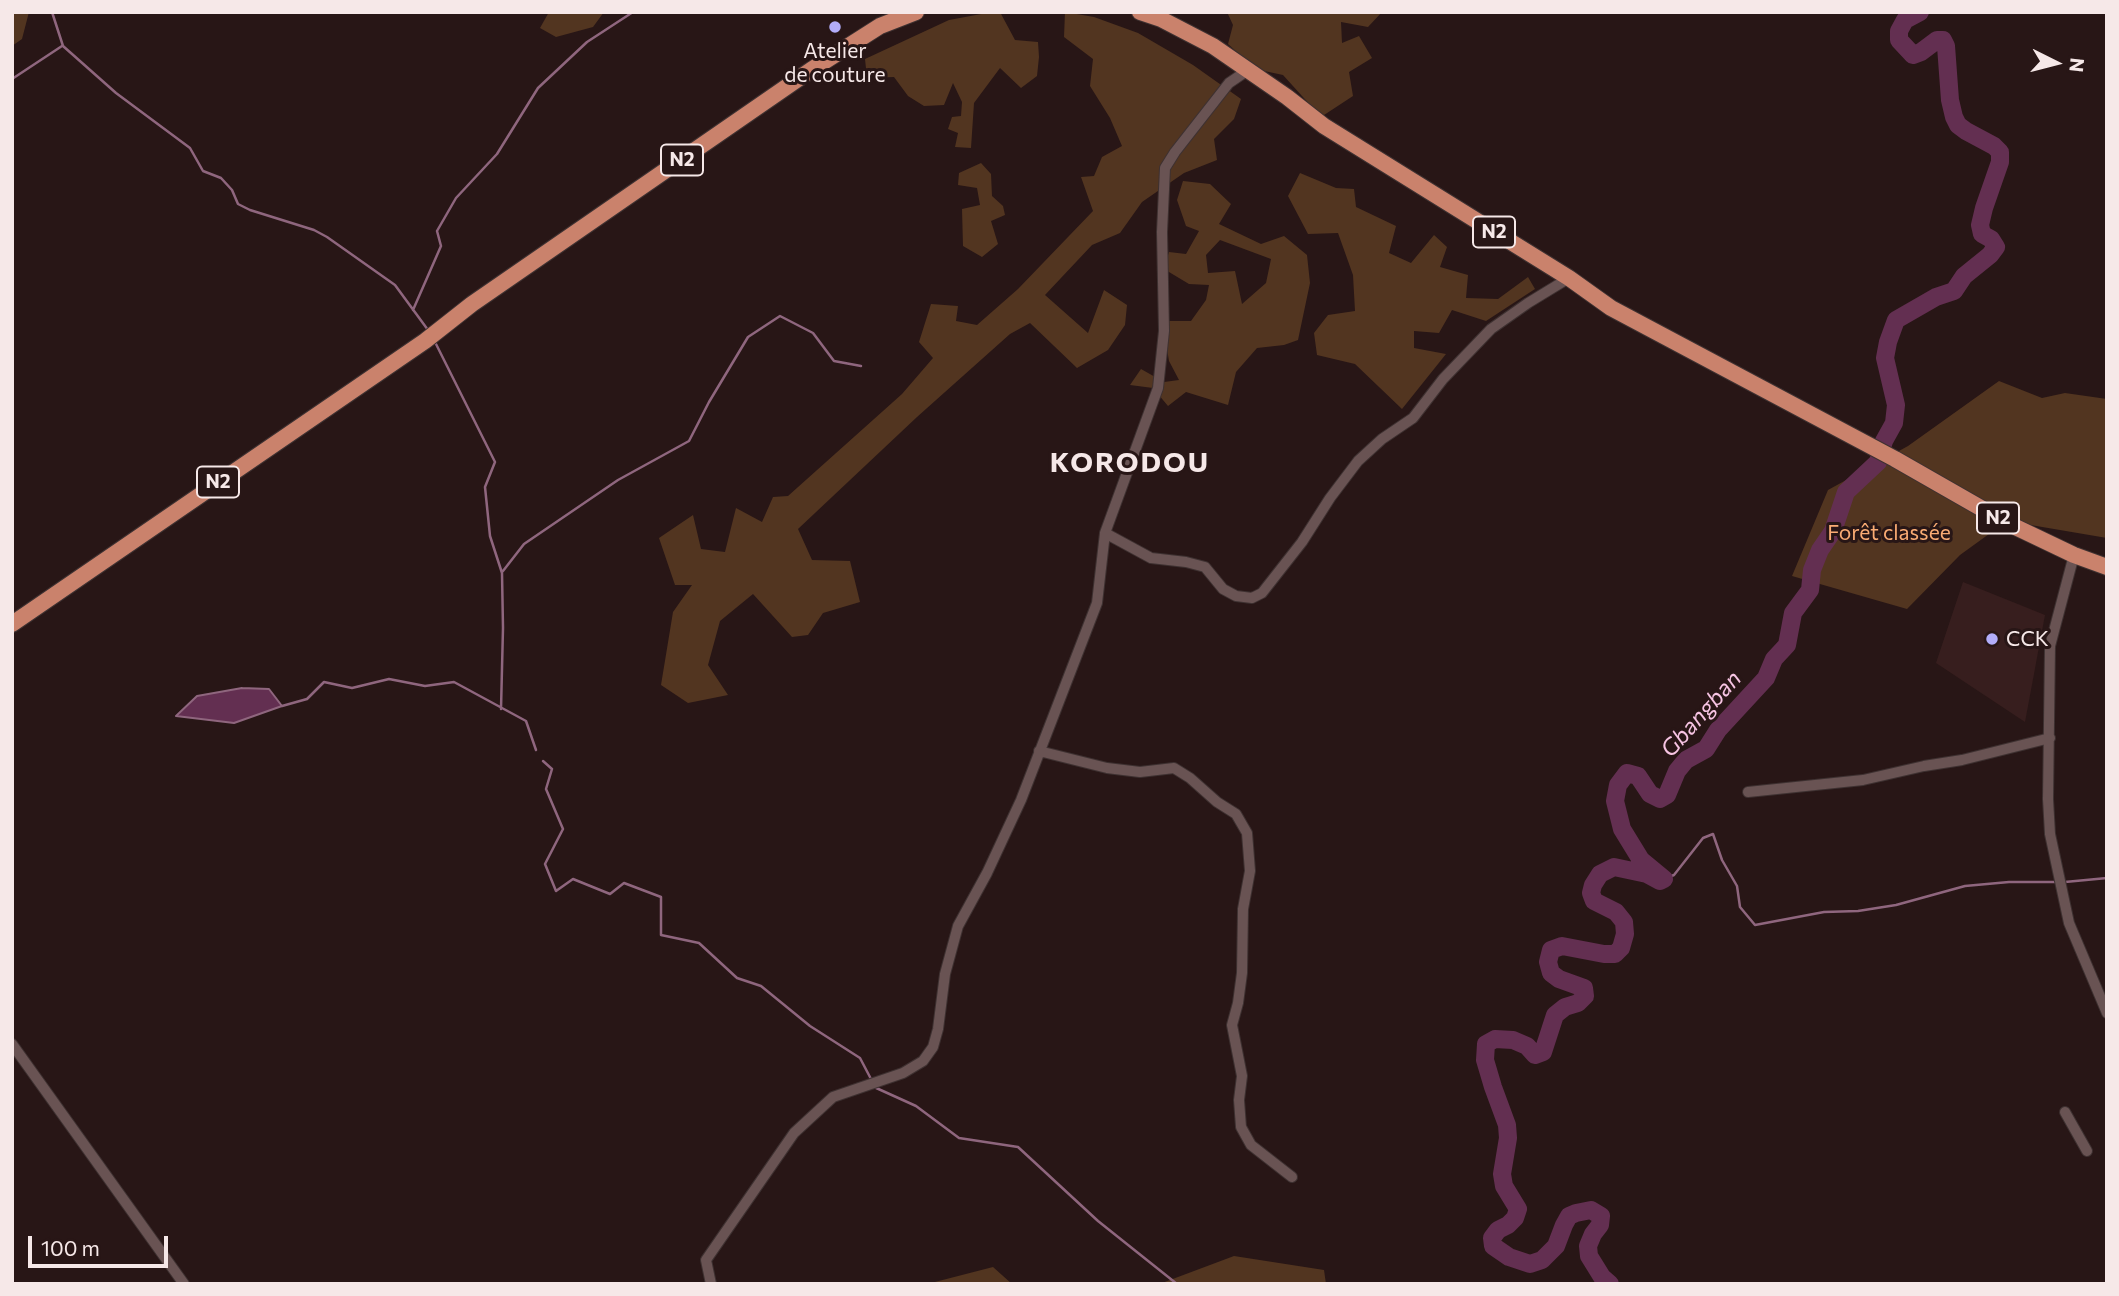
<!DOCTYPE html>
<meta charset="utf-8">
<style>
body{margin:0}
#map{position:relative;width:2119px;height:1296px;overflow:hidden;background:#281616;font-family:Commissioner,sans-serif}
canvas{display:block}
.frame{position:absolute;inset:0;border:14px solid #f6e8e8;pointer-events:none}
.north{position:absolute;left:2021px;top:28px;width:70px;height:70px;-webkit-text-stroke:5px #281616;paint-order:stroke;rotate:96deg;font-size:19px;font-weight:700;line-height:28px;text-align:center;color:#f6e8e8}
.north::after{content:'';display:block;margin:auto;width:24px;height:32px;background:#f6e8e8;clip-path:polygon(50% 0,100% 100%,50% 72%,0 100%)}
.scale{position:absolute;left:28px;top:1236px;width:140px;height:32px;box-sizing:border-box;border:4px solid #f6e8e8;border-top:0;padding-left:9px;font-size:21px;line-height:24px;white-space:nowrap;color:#f6e8e8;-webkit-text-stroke:5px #281616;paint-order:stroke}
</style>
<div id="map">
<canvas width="2119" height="1296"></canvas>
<div class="frame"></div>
<div class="north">N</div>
<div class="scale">100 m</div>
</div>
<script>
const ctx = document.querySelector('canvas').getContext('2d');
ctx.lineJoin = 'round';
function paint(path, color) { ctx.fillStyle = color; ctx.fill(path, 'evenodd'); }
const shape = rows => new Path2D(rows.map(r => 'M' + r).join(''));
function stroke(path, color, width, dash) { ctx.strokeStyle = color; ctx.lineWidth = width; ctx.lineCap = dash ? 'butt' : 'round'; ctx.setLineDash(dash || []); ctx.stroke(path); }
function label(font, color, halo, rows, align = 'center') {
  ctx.font = font + ' Commissioner,sans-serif'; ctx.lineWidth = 6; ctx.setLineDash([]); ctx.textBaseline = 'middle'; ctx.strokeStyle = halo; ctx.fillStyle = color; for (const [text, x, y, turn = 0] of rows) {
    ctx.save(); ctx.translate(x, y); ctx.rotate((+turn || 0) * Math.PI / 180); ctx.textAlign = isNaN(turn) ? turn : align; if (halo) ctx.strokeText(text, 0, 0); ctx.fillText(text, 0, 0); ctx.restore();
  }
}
paint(shape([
 [1963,582,2045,615,2025,722,1936,663]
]), '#371e1e');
paint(shape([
 [12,12,29,12,22,39,12,46],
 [549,12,604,12,593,27,556,37,540,28],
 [992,12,1000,12,1015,40,1038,42,1039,57,1037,76,1021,88,1000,68,974,103,971,148,955,147,958,133,948,129,952,117,961,116,962,102,953,83,944,105,924,106,908,96,894,77,867,78,865,59,949,20],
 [1065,12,1094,17,1138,33,1193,65,1241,99,1234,119,1214,139,1217,160,1184,173,1142,202,1120,233,1092,245,1045,295,1088,333,1104,290,1127,305,1125,325,1108,350,1077,368,1030,323,1010,334,917,417,798,529,812,560,850,561,860,602,823,613,808,635,792,637,753,594,720,621,708,665,728,695,688,703,661,685,673,612,692,585,675,585,659,538,693,515,701,549,725,552,736,508,762,522,773,497,788,496,902,394,933,358,919,342,931,304,958,306,956,321,977,325,1018,289,1093,211,1081,177,1094,176,1102,157,1122,146,1110,118,1090,86,1093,59,1064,37],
 [1227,12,1382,12,1368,27,1341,22,1342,43,1359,36,1372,58,1349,72,1353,96,1321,117,1283,75,1255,69,1228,44,1233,25],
 [981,163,991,174,992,196,1003,206,1005,215,991,221,998,244,982,257,963,246,962,209,980,205,977,188,958,185,959,173],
 [1300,173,1336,188,1354,189,1356,207,1396,226,1389,253,1411,263,1434,235,1447,247,1440,267,1468,275,1466,298,1498,299,1528,277,1535,289,1486,321,1452,310,1439,333,1414,331,1414,348,1446,354,1402,409,1355,364,1317,355,1314,333,1328,315,1355,311,1353,275,1338,233,1308,234,1288,196],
 [1183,181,1210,184,1231,204,1219,224,1261,244,1284,236,1307,255,1310,283,1298,340,1284,345,1257,348,1236,372,1228,405,1186,392,1168,406,1153,388,1130,385,1141,369,1164,382,1179,380,1169,361,1164,331,1168,321,1191,321,1206,300,1209,285,1189,284,1164,269,1169,252,1186,254,1199,231,1186,226,1177,200],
 [1220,240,1271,259,1266,283,1242,304,1235,271,1208,273,1206,255],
 [1999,381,2042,398,2065,393,2107,399,2107,538,2007,521,1960,555,1907,609,1792,576,1828,490,1908,446],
 [1234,1256,1324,1270,1326,1284,1162,1283],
 [993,1267,1012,1284,931,1284,931,1283]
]), '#523520');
const water = shape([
 [242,688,269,689,282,706,234,723,176,716,197,696,242,688]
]);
paint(water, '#632f51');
stroke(water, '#8f667e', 2);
stroke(shape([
 [52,12,63,46,116,93,190,148,203,171,221,178,232,190,238,204,250,210,314,230,327,237,395,285,428,330],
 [12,79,62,46],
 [413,310,441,246,437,231,456,198,497,154,538,88,587,42,633,12],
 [435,342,495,462,485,487,490,536,502,573,503,628,501,709],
 [503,571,524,544,618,480,689,441,709,402,748,337,780,316,813,333,834,361,861,366],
 [282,706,307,699,324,682,352,688,389,679,425,686,454,682,526,721,536,750],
 [543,761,552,769,546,789,563,829,545,864,556,891,573,879,610,894,624,883,661,897,661,935,699,943,737,978,761,986,810,1026,860,1058,871,1079],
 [1664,879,1674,875,1703,838,1713,834,1722,860,1737,886,1740,907,1755,925,1824,912,1858,911,1896,905,1965,886,2009,882,2058,882],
 [2065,882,2107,878],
 [874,1087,916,1106,959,1138,1018,1147,1098,1221,1177,1284]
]), '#8f667e', 2.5);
stroke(shape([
 [1610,1284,1602,1277,1589,1256,1588,1246,1593,1234,1600,1225,1601,1216,1591,1210,1576,1213,1569,1216,1564,1225,1556,1246,1542,1260,1530,1264,1509,1257,1493,1246,1492,1238,1498,1230,1508,1225,1515,1218,1518,1209,1504,1186,1502,1174,1508,1138,1507,1125,1493,1087,1485,1060,1486,1044,1495,1039,1513,1040,1527,1046,1535,1055,1543,1052,1555,1015,1565,1007,1578,1003,1585,996,1584,988,1559,979,1551,973,1548,962,1551,950,1562,946,1604,954,1615,954,1621,948,1625,934,1624,922,1616,912,1594,901,1591,893,1593,885,1600,874,1614,867,1647,874,1660,881,1664,879,1641,860,1622,829,1615,801,1618,785,1627,773,1638,776,1650,794,1660,799,1667,795,1677,771,1686,760,1706,749,1718,730,1766,678,1774,659,1787,645,1793,613,1810,590,1812,570,1820,550,1833,531,1846,492,1878,462,1884,441,1894,423,1896,405,1885,358,1888,342,1896,320,1936,297,1954,291,1964,276,1990,255,1996,247,1991,239,1982,234,1980,225,1984,208,2000,162,2000,152,1994,146,1966,131,1958,125,1954,117,1950,100,1946,46,1943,40,1937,40,1921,52,1913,55,1899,40,1899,31,1905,20,1920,12]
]), '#632f51', 18);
const minor = shape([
 [1105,533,1151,558,1186,562,1205,567,1223,589,1236,596,1252,598,1262,593,1302,542,1330,498,1358,461,1382,439,1413,418,1443,379,1491,329,1528,303,1569,278],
 [2074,555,2050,646,2048,799,2050,834,2069,923,2107,1013],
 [1039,751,1107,768,1140,772,1174,768,1190,778,1217,802,1236,814,1247,833,1250,871,1243,909,1242,973,1238,1003,1232,1025,1242,1076,1239,1100,1241,1127,1251,1145,1292,1177],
 [1748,792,1863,780,1924,766,1962,760,2050,738],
 [12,1044,184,1284],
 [2065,1112,2087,1151],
 [711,1284,706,1260,794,1133,833,1097,903,1073,923,1061,933,1047,938,1029,945,974,958,926,987,873,1021,800,1097,603,1105,533,1158,388,1164,331,1162,232,1165,168,1175,152,1229,83,1248,70]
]);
const trunk = shape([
 [1140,12,1161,19,1213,46,1287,97,1324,126,1569,278,1611,308,1895,459,2007,523,2074,555,2107,567],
 [12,624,425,341,472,304,811,70,880,26,916,12]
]);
stroke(minor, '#3e3131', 12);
stroke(trunk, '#3e3131', 18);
stroke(minor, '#695353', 10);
stroke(trunk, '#ca826c', 16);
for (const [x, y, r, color] of [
 [835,27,7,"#b2adf9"],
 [1992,639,7,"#b2adf9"]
]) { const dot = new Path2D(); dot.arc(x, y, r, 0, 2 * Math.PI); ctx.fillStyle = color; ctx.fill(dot); stroke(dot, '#281616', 2.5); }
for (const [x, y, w] of [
 [682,160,42],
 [1494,232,42],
 [218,482,42],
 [1998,518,42]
]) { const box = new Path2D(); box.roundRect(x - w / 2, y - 15.5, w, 31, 5); ctx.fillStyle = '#281616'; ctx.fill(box); stroke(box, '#f6e8e8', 2); }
label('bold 19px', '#f6e8e8', null, [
 ["N2",682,160],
 ["N2",1494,232],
 ["N2",218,482],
 ["N2",1998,518]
]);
label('21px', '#f6e8e8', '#281616', [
 ["Atelier",835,51],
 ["de couture",835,75],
 ["CCK",2006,639,"left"]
]);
label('21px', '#faac74', '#281616', [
 ["Forêt classée",1889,533]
]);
label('italic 23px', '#f7c4e3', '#281616', [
 ["Gbangban",1701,714,-48]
]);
ctx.letterSpacing = '2px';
label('bold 28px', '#f6e8e8', '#281616', [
 ["KORODOU",1130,463]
]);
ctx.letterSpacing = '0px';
</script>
